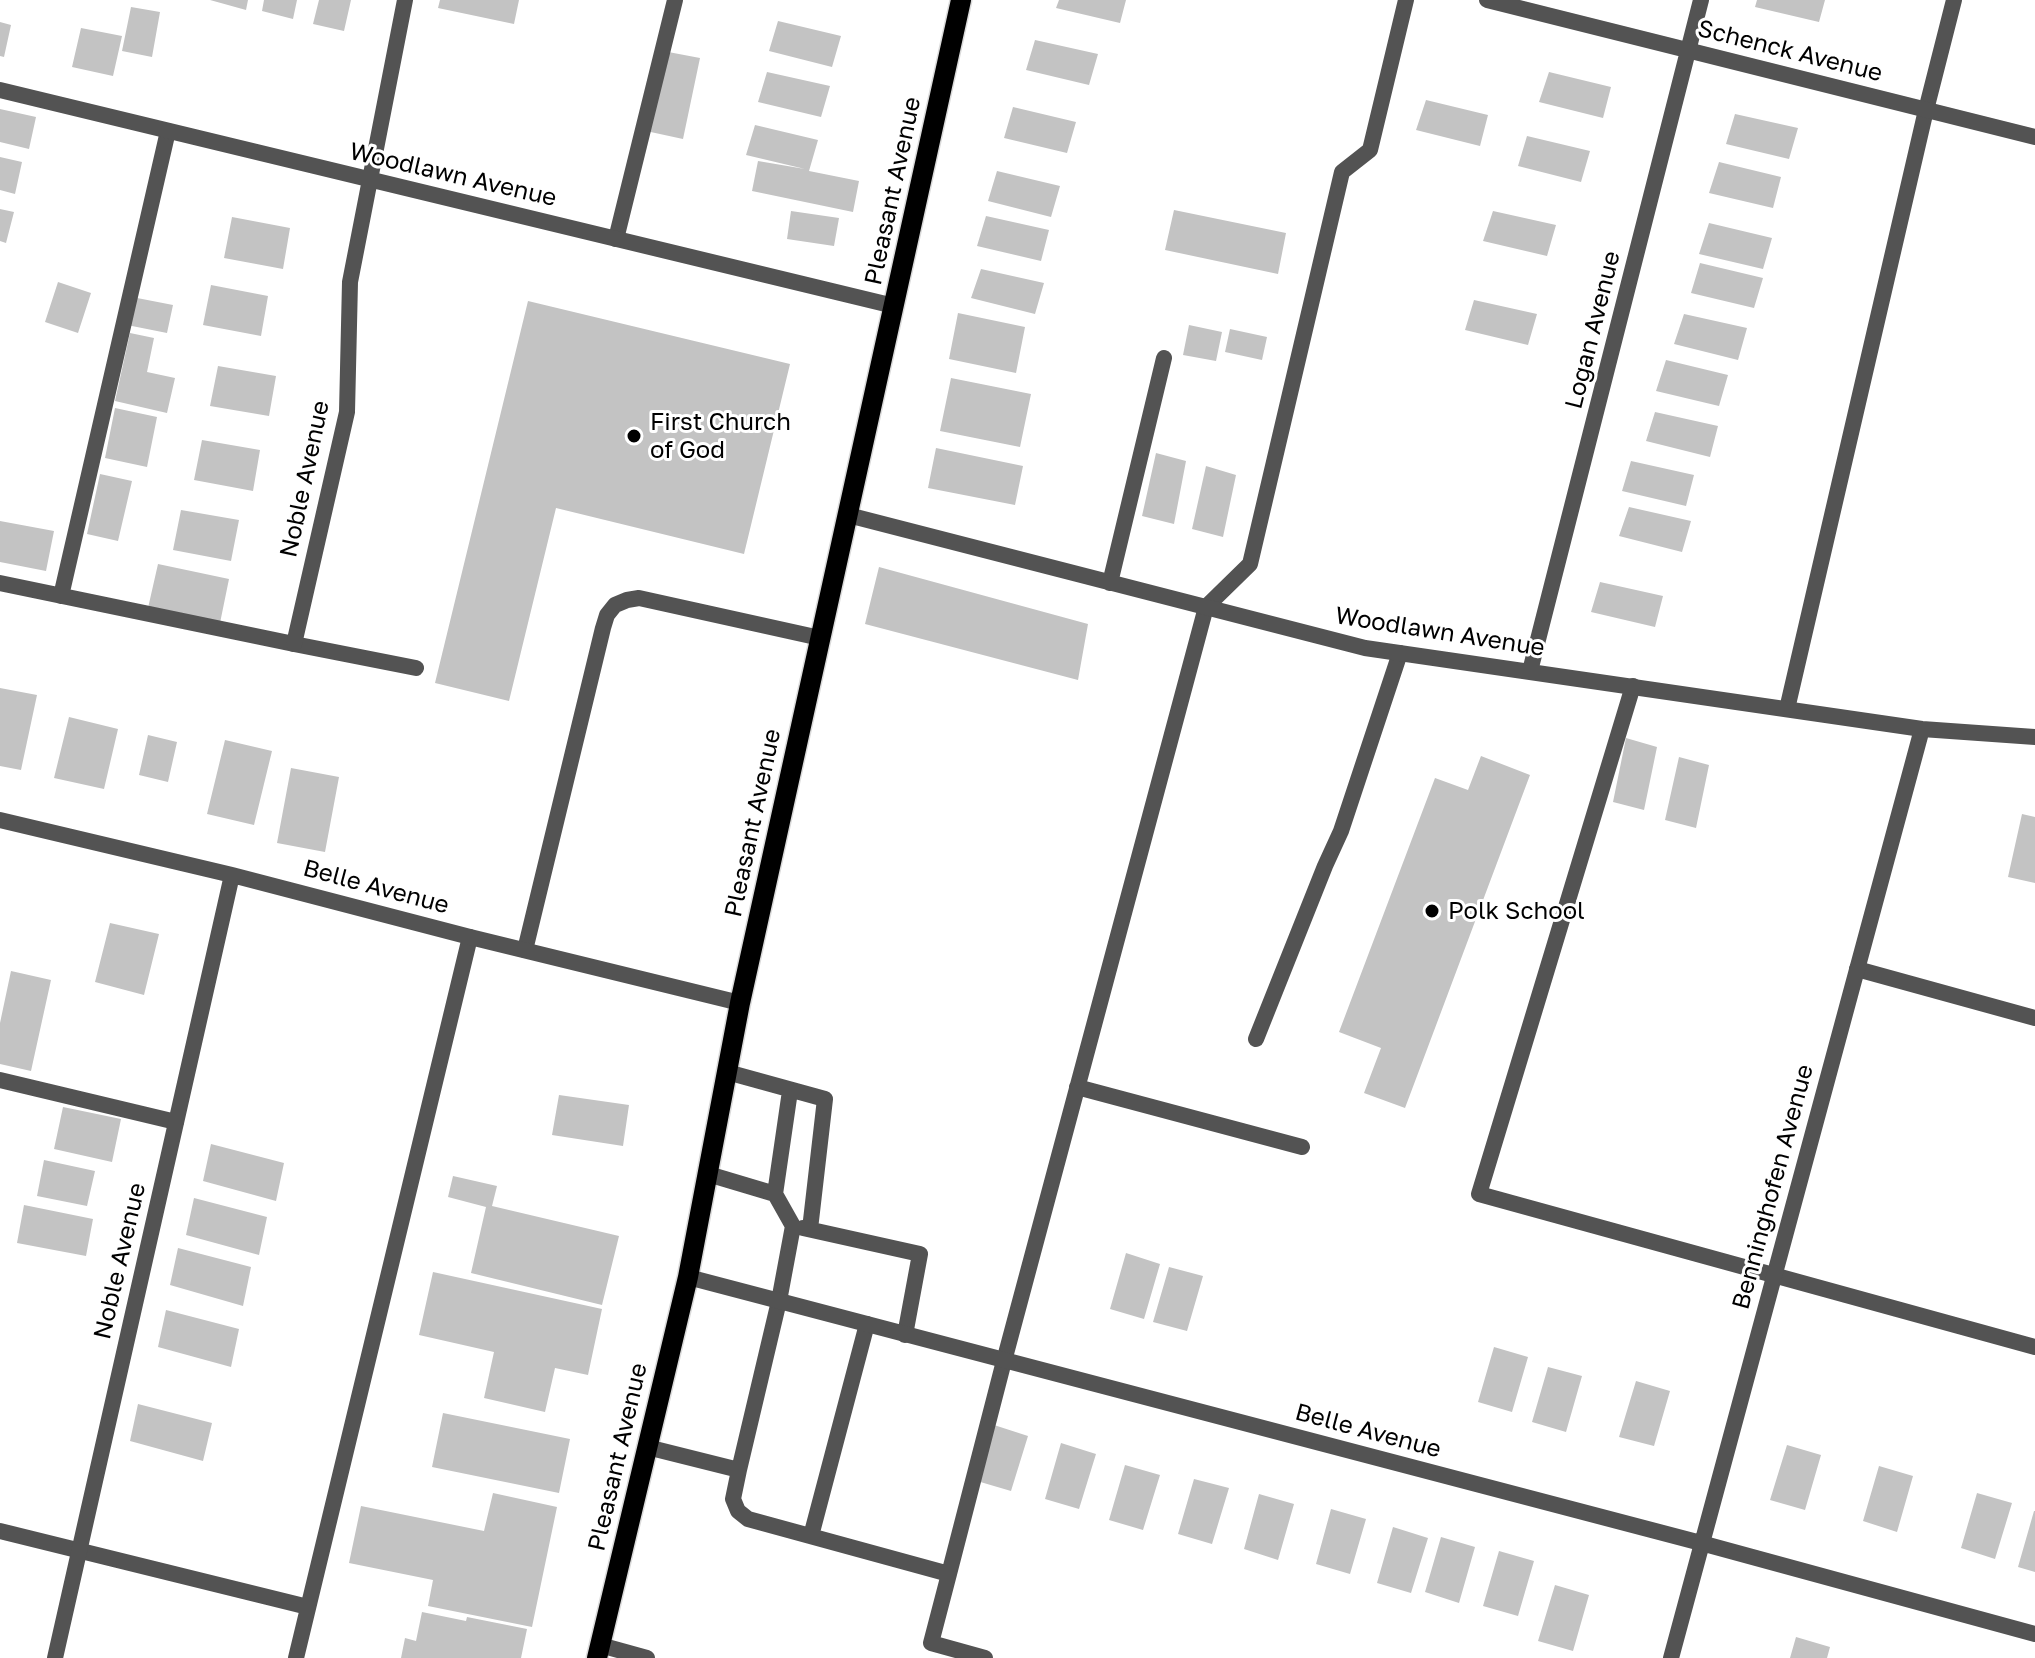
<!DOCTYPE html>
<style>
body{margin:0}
canvas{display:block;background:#fff}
</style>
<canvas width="2035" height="1658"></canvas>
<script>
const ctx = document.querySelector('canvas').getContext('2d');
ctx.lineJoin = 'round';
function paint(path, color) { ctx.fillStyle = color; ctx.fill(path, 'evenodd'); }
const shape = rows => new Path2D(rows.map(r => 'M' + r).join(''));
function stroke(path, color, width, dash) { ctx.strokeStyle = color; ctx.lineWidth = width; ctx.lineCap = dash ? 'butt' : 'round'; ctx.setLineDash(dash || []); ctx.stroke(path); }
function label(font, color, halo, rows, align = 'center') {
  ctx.font = font + ' "Golos Text",sans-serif'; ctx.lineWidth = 6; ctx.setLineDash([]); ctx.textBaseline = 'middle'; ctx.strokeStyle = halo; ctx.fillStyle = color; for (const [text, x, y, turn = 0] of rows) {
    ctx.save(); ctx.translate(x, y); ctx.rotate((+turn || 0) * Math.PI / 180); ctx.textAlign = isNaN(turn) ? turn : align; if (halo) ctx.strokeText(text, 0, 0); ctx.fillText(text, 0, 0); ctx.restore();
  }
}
paint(shape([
 [210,0,248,0,246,10],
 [264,0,297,0,293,19,262,11],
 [319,0,351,0,344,31,313,24],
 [440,0,519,0,514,24,438,8],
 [1059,0,1126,0,1120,23,1056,8],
 [1757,0,1825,0,1819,22,1755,7],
 [131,7,160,12,152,57,122,51],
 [778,21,841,36,832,67,769,51],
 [0,22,11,25,4,57,0,56],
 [81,28,122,36,113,76,72,67],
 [1035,40,1098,54,1089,85,1026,70],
 [663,51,700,58,683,139,646,131],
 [767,72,830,86,821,117,758,102],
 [1549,72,1611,87,1603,118,1539,102],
 [1426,100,1488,115,1480,146,1416,130],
 [1013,107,1076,122,1067,153,1004,138],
 [0,109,36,117,29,149,0,142],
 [1735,114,1798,128,1789,159,1726,144],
 [755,125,818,140,809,171,859,181,853,212,752,191,758,161,805,169,746,155],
 [1527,136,1590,151,1581,182,1518,166],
 [0,157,22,162,15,194,0,190],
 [1719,162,1781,177,1773,208,1709,193],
 [997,171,1060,186,1051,217,988,201],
 [0,209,14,212,6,243,0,241],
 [1174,210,1286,233,1278,274,1165,250],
 [791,211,839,218,834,246,787,239],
 [1493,211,1556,225,1547,256,1483,241],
 [986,216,1049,230,1041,261,977,246],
 [232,217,290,228,283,269,224,258],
 [1709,223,1772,238,1763,269,1699,254],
 [1700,263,1763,278,1754,308,1691,293],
 [981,269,1044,283,1035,314,971,298],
 [58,282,91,293,78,333,45,322],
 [211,285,268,296,261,336,203,325],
 [132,297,173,305,167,333,127,325],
 [1474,300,1537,314,1528,345,1465,330],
 [528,301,790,364,744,554,556,508,509,701,435,683],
 [958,313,1025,327,1016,373,949,359],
 [1684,314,1747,328,1738,360,1674,344],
 [1189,325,1222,332,1216,361,1183,355],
 [1230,329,1267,337,1262,360,1225,352],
 [130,333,154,338,147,372,175,378,167,413,115,401],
 [1666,360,1728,375,1719,406,1656,391],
 [218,366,276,376,269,416,210,406],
 [951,378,1031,394,1020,447,940,431],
 [115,408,157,417,147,467,105,458],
 [1655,412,1718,426,1710,457,1646,441],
 [202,440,260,450,253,491,194,480],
 [936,448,1023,466,1015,505,928,488],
 [1156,453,1186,461,1174,524,1142,516],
 [1631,461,1694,475,1686,506,1622,491],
 [1206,466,1236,475,1223,537,1192,529],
 [100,474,132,481,118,541,87,534],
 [1629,507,1691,521,1682,552,1619,536],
 [181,510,239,520,231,561,173,550],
 [0,521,54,531,46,571,0,562],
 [158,564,229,579,220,623,148,608],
 [879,567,1088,624,1078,680,865,624],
 [1600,582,1663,596,1655,627,1591,612],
 [0,688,37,695,21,770,0,766],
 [69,717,118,729,104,789,54,778],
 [148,735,177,742,168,782,139,775],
 [1626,738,1657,747,1644,810,1613,802],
 [225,740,272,751,254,825,207,814],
 [1481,756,1530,775,1405,1108,1364,1093,1381,1048,1339,1032,1435,778,1468,790],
 [1679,757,1709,765,1696,828,1665,820],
 [291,768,339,777,325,852,277,843],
 [2022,814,2035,817,2035,883,2008,877],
 [110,923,159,934,144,995,95,982],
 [11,971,51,980,31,1071,0,1064,0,1023],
 [559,1095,629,1105,623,1146,552,1135],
 [63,1107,121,1119,112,1162,54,1149],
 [211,1144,284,1163,276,1201,203,1181],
 [44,1160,95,1171,87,1206,37,1196],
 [453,1176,497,1186,492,1206,619,1236,602,1305,471,1273,486,1207,448,1197],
 [194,1198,267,1217,259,1255,186,1235],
 [24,1205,93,1219,86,1256,17,1243],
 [178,1248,251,1267,243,1306,170,1285],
 [1126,1253,1160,1264,1144,1319,1110,1309],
 [1169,1267,1203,1276,1187,1331,1153,1322],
 [433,1272,602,1309,588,1375,555,1368,545,1412,484,1398,494,1352,419,1335],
 [166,1310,239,1329,231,1367,158,1347],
 [1494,1347,1528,1357,1512,1412,1478,1402],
 [1548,1367,1582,1376,1566,1432,1532,1422],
 [1636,1381,1670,1391,1654,1446,1619,1437],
 [138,1404,212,1423,203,1461,130,1441],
 [443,1413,570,1439,559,1493,432,1467],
 [994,1425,1028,1436,1011,1491,977,1481],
 [1061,1443,1096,1454,1079,1509,1045,1499],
 [1787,1445,1821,1455,1805,1510,1770,1500],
 [1125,1465,1160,1475,1143,1530,1109,1520],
 [1879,1466,1913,1476,1897,1532,1863,1521],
 [1194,1479,1229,1488,1212,1544,1178,1534],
 [493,1493,557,1507,532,1627,428,1606,433,1580,349,1563,361,1506,484,1531],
 [1977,1493,2012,1503,1995,1559,1961,1548],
 [1259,1494,1294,1504,1278,1560,1244,1549],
 [1331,1509,1366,1519,1350,1574,1316,1564],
 [2034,1511,2035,1511,2035,1572,2018,1567],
 [1393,1527,1428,1538,1411,1593,1377,1583],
 [1441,1537,1475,1547,1459,1603,1425,1592],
 [1499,1551,1534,1561,1518,1616,1483,1606],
 [1555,1585,1589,1595,1573,1651,1538,1641],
 [422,1612,466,1621,467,1617,527,1629,521,1658,401,1658,405,1638,416,1641],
 [1796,1637,1830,1647,1827,1658,1790,1658]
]), '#c3c3c3');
const primary = shape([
 [597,1658,688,1277,740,1003,961,0]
]);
stroke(primary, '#dbdbdb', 23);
stroke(shape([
 [616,239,675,0],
 [0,583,294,644,416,668],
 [61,596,168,131],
 [1633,686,1479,1194,2035,1347],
 [1787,709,1926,110,1954,0],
 [525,950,603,628,607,615,615,605,627,600,639,598,820,638],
 [1857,969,2035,1018],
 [1256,1039,1325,866,1341,831,1400,653],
 [727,1072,825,1099,810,1229],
 [0,1080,176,1122],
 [1077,1087,1302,1147],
 [708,1174,775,1194,793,1226,779,1301,739,1470,733,1499,738,1511,748,1519,949,1574],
 [775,1194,790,1091],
 [803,1228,920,1254,905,1335],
 [647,1447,739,1470],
 [0,1531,308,1607],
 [811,1536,867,1324],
 [600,1645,647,1658],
 [296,1658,470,937],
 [985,1658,931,1643,949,1574,1004,1361,1206,607,1250,564,1342,172,1370,150,1406,0]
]), '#535353', 16);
stroke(shape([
 [1487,0,2035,137],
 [0,90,894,306],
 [848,515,1365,648,1922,729,2035,737],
 [1110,583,1164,358],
 [294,644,347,412,350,282,405,0],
 [1530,671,1701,0],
 [0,820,232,875,470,937,740,1003],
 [688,1277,1701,1543,2035,1634],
 [55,1658,232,875],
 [1671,1658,1922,729]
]), '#535353', 16);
stroke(primary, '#000', 20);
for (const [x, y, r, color] of [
 [634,436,8,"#000"],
 [1432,911,8,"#000"]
]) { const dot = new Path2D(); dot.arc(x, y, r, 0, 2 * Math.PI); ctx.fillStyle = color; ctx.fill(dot); stroke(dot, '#fff', 3); }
label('24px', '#000', '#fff', [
 ["Schenck Avenue",1790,51,14],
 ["Woodlawn Avenue",453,175,13],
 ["Pleasant Avenue",893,191,-78],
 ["Logan Avenue",1593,330,-76],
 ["Noble Avenue",305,479,-78],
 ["Woodlawn Avenue",1440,632,9],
 ["Pleasant Avenue",753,823,-78],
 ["Belle Avenue",376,887,15],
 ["Benninghofen Avenue",1773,1187,-75],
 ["Noble Avenue",120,1261,-77],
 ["Belle Avenue",1368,1431,15],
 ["Pleasant Avenue",618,1457,-77]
]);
label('24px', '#000', '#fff', [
 ["First Church",650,422],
 ["of God",650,450],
 ["Polk School",1448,911]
], 'left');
</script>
